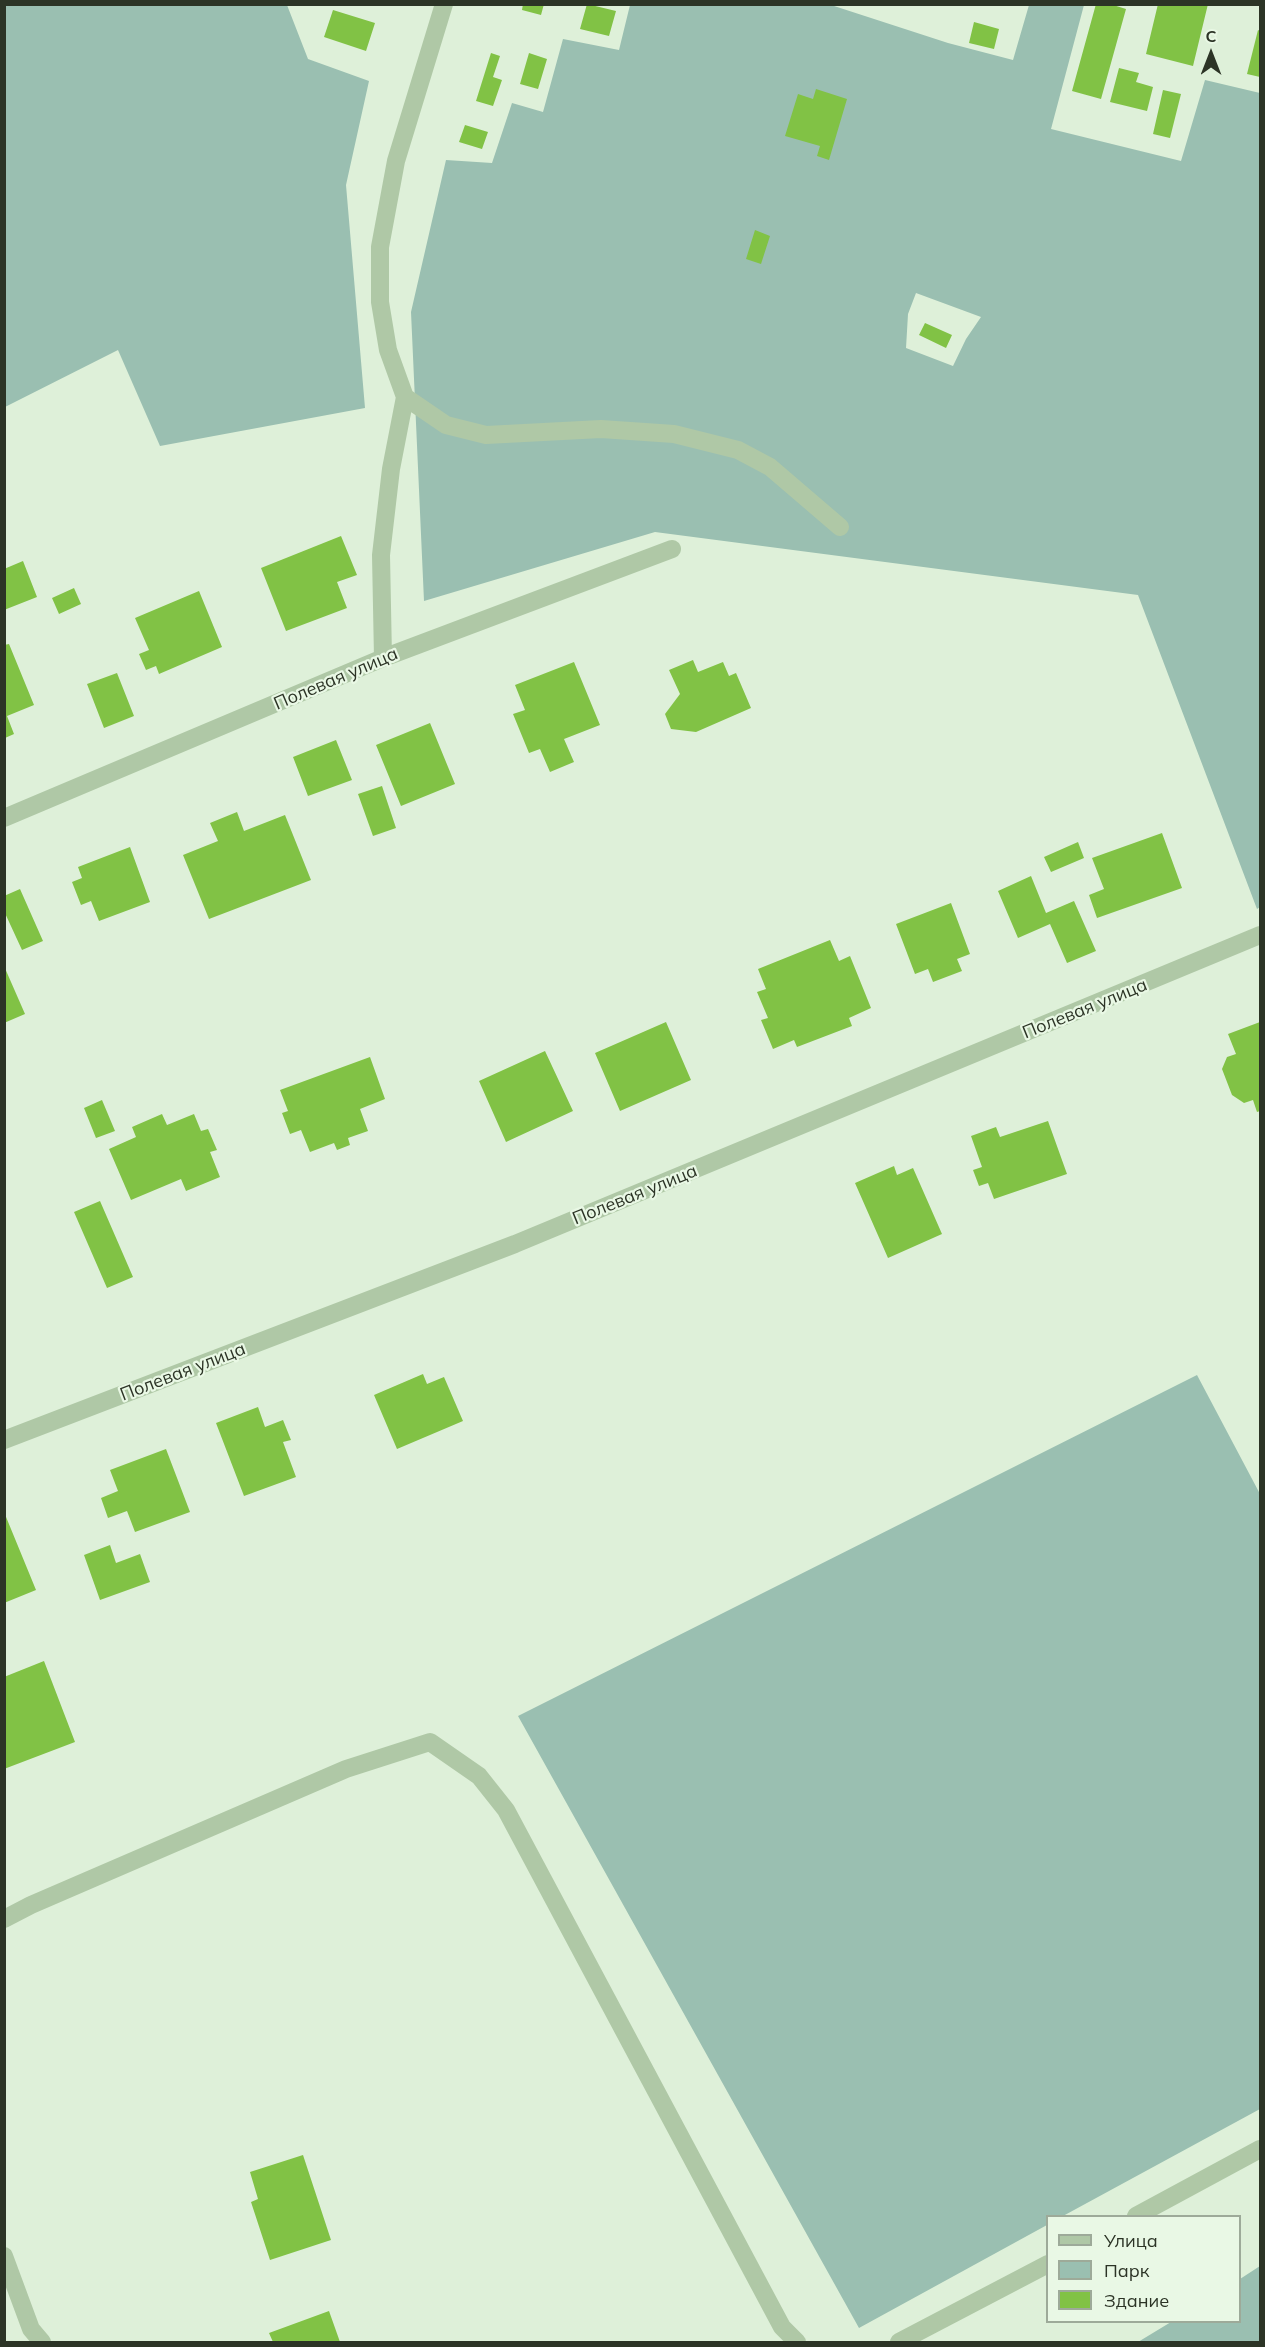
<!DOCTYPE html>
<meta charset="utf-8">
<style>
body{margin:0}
#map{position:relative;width:1265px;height:2347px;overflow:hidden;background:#def0d9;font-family:Mulish,sans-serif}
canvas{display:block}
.frame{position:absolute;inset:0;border:6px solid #2c3426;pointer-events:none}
.legend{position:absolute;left:1046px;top:2215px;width:195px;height:108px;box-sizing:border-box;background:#e9f8e5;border:2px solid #9daa99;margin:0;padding:8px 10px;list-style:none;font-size:18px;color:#2c3426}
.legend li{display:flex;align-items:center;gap:12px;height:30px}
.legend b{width:30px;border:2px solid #9daa99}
.north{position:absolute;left:1181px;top:24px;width:60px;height:60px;-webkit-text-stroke:4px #e9f8e5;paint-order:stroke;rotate:0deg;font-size:16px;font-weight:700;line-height:24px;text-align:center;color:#2c3426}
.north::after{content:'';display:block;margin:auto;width:21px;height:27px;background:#2c3426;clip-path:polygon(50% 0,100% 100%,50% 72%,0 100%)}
</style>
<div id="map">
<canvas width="1265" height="2347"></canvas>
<div class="frame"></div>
<ul class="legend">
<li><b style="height:8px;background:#afc8a6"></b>Улица</li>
<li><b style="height:16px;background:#9abfb1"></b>Парк</li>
<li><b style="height:16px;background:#81c245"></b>Здание</li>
</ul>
<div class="north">С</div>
</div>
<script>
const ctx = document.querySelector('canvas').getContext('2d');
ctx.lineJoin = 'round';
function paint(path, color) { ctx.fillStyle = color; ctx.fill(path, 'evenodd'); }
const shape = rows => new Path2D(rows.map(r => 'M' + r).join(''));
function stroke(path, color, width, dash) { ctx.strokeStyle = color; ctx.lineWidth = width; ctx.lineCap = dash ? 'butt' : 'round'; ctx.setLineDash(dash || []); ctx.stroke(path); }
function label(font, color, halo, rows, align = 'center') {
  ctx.font = font + ' Mulish,sans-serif'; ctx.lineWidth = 4.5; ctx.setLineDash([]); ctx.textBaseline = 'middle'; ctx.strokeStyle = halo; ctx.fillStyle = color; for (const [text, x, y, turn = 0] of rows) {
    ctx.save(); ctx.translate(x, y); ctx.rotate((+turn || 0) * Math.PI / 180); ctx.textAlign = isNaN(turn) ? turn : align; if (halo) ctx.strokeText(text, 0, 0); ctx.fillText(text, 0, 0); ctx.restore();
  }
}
paint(shape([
 [5,4,287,5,308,59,369,81,346,185,365,408,160,446,118,350,5,407],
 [630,5,831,5,948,43,1013,60,1029,5,1084,5,1051,129,1181,161,1205,80,1260,93,1260,907,1257,909,1138,595,655,532,424,601,411,312,446,160,492,163,512,103,543,112,563,39,619,50],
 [916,293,981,317,966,339,953,366,906,348,908,314],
 [1197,1375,1260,1494,1260,2109,1063,2216,1048,2216,1047,2225,859,2328,518,1716],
 [1260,2266,1260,2342,1138,2342,1171,2322,1240,2322,1240,2279]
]), '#9abfb1');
paint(shape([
 [523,4,544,4,541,15,522,10],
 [587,4,616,11,609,36,580,29],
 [1096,4,1110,4,1126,9,1101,99,1072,91],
 [1158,4,1208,4,1193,66,1146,54],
 [333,10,375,23,366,51,324,37],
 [974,22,999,29,994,49,969,43],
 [1258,30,1260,31,1260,77,1247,74],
 [491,53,500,56,493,77,502,80,493,106,476,101],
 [529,53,547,59,538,89,520,84],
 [1119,68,1139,73,1136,82,1153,87,1147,111,1110,102],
 [816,89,847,99,829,160,817,156,820,146,785,136,798,94,813,99],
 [1163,90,1181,94,1170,138,1153,134],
 [465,125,488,132,482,149,459,142],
 [755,230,770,236,761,264,746,259],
 [925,323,952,335,946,348,919,335],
 [341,536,357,575,337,582,347,608,286,631,261,568],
 [23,561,37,597,4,610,4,569],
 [74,588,81,604,59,614,52,598],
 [199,591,222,647,159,674,156,666,146,670,139,654,149,650,135,618],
 [9,644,34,705,7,716,14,734,5,738,4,645],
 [693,660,698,672,723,662,729,676,736,673,751,708,696,732,671,729,665,714,680,694,669,670],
 [574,662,600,725,564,739,574,762,550,772,540,749,529,753,513,714,525,710,515,685],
 [117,673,134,716,104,728,87,684],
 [430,723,455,784,401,806,376,745],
 [336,740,352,780,308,796,293,757],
 [382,786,396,828,373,836,358,794],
 [237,812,244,831,285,815,311,880,209,919,183,855,218,841,210,823],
 [1162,833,1182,888,1097,918,1089,895,1104,889,1092,858],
 [1078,842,1084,858,1051,872,1044,857],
 [130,847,150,902,99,921,91,901,81,905,72,882,82,878,78,867],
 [1031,876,1046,913,1074,901,1096,951,1067,963,1050,924,1018,938,998,891],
 [20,889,43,941,22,950,4,911,4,896],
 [951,903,970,954,957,959,962,971,933,982,928,969,915,974,896,924],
 [830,940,839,961,850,956,871,1008,849,1018,852,1026,797,1047,794,1040,773,1049,761,1020,768,1018,757,992,766,989,758,969],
 [4,966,25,1014,4,1023],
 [666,1022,691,1080,620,1111,595,1053],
 [1260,1022,1260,1111,1257,1112,1253,1100,1244,1103,1232,1095,1222,1069,1227,1057,1236,1054,1228,1034],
 [545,1051,573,1111,506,1142,479,1081],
 [370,1057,385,1099,360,1109,368,1131,348,1138,350,1145,337,1150,334,1143,310,1152,301,1130,290,1134,282,1113,288,1111,280,1090],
 [102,1100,115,1131,96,1138,84,1108],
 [162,1114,167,1125,194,1114,201,1131,208,1129,217,1150,210,1152,220,1177,186,1191,181,1179,131,1200,109,1149,136,1137,132,1127],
 [1048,1121,1067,1174,994,1199,988,1183,979,1186,973,1170,982,1167,971,1136,996,1127,1000,1137],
 [894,1166,897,1175,913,1168,942,1234,888,1258,855,1183],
 [100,1201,133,1277,107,1288,74,1212],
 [423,1374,427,1384,444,1377,463,1421,397,1449,374,1395],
 [258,1407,265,1427,283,1420,291,1440,283,1442,296,1477,244,1496,216,1423],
 [166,1449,190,1512,135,1532,127,1511,108,1518,101,1498,118,1491,110,1470],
 [4,1512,36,1590,4,1603],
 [110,1545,116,1563,140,1554,150,1582,100,1600,84,1555],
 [44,1661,75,1742,4,1769,4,1677],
 [303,2155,331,2240,270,2260,251,2202,258,2199,250,2172],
 [329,2311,340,2342,273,2342,269,2333]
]), '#81c245');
stroke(shape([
 [405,397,446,425,486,435,601,429,674,434,738,450,770,467,840,527],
 [383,658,381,555,391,469,405,397,388,350,380,302,380,247,396,161,444,4],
 [4,818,383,658,672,549],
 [4,1440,515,1244,1260,935],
 [4,1919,31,1905,346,1769,430,1742,479,1776,506,1810,782,2327,797,2342],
 [1136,2216,1260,2149],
 [4,2256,31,2329,42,2342],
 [899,2342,1048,2264]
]), '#afc8a6', 18);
label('18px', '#2c3426', '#e9f8e5', [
 ["Полевая улица",336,679,-23],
 ["Полевая улица",1085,1009,-22],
 ["Полевая улица",635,1195,-22],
 ["Полевая улица",183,1372,-21]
]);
</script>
